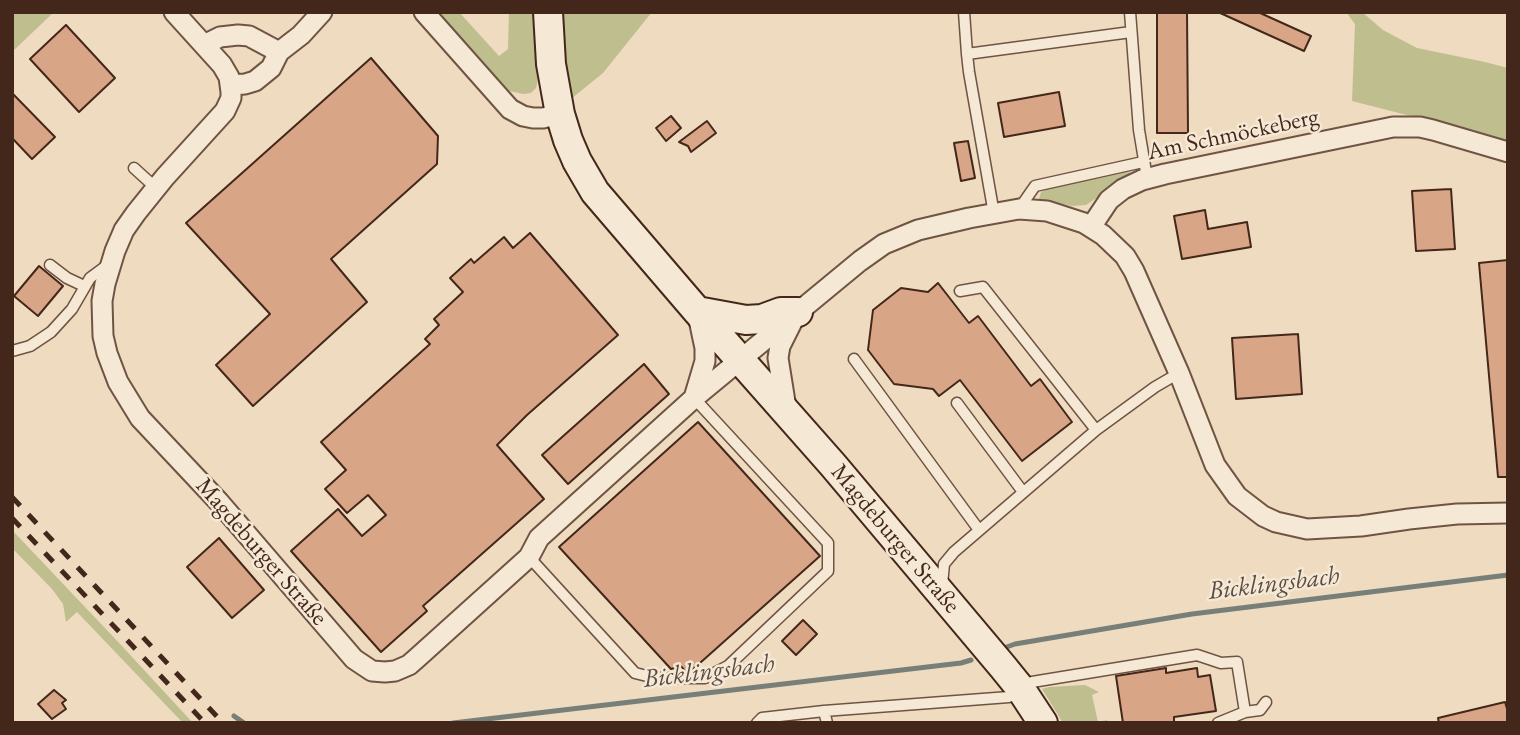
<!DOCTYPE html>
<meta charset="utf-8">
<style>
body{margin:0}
#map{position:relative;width:1520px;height:735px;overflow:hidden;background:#efdbbf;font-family:"EB Garamond",serif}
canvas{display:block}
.frame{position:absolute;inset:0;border:14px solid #44271b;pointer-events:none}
</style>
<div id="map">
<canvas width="1520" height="735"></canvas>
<div class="frame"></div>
</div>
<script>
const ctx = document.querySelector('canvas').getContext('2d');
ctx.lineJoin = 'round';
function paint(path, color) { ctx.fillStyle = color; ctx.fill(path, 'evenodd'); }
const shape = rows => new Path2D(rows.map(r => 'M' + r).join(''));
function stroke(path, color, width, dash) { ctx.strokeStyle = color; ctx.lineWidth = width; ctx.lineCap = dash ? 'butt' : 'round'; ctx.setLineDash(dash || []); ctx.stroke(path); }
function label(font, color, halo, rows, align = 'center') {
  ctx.font = font + ' "EB Garamond",serif'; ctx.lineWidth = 5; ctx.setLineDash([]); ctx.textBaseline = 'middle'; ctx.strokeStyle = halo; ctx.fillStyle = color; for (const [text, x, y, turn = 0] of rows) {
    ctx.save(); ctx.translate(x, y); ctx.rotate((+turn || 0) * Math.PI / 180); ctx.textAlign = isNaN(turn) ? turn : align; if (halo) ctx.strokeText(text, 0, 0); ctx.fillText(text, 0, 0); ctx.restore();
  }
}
paint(shape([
 [12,12,54,12,12,52],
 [439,12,459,12,499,56,508,49,509,12,538,12,540,71,536,88,531,93,524,94,509,91,479,60],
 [559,12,652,12,603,73,571,99,561,42],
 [1346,12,1362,12,1383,30,1417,48,1485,62,1508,68,1508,143,1438,123,1352,101,1355,24],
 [1129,172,1131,175,1086,205,1072,206,1039,199,1041,192,1051,188],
 [12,530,121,645,193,723,183,723,77,612,66,622,63,604,52,589,12,548],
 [1085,685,1099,692,1092,695,1098,722,1107,720,1107,723,1063,723,1042,689,1049,687]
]), '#bfbe8e');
stroke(shape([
 [1004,648,1015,644,1192,614,1508,575],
 [234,716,244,723],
 [453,723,961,663,971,660]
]), '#787f79', 5);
const building = shape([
 [1157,12,1187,12,1188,133,1157,133,1157,12],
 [1218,12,1258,12,1311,36,1304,51,1218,12],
 [66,25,115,78,79,112,30,59,66,25],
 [371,58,438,136,437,164,331,259,367,302,253,406,216,365,270,314,186,223,371,58],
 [1059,92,1065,126,1004,137,998,103,1059,92],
 [12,93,55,137,32,159,12,138,12,93],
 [671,116,681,128,666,141,656,128,671,116],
 [707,121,716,133,691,152,688,146,679,142,707,121],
 [968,141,975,178,961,181,954,143,968,141],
 [1451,189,1455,249,1416,251,1412,191,1451,189],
 [1205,210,1208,229,1247,222,1251,247,1182,259,1174,216,1205,210],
 [530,233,618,335,527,415,497,445,544,499,423,606,427,611,381,652,291,551,338,509,362,536,386,515,368,495,347,513,325,489,346,470,321,442,430,344,425,339,439,325,434,319,463,292,450,278,471,259,474,263,504,237,513,248,530,233],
 [1508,260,1508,477,1498,477,1479,263,1508,260],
 [39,266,63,286,38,316,14,296,39,266],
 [938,283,969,323,978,316,1031,386,1040,379,1072,422,1022,461,960,380,939,396,933,389,894,384,868,350,873,310,901,288,928,292,938,283],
 [1298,334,1302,394,1236,399,1232,338,1298,334],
 [644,364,669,394,568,484,542,455,644,364],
 [698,422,820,556,691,671,685,671,681,666,671,669,559,547,698,422],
 [219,538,264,590,232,618,187,567,219,538],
 [803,620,817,634,796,655,782,641,803,620],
 [1166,668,1166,673,1197,668,1198,677,1210,675,1216,711,1174,717,1174,723,1123,723,1116,676,1166,668],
 [54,690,66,700,62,703,66,709,52,719,38,704,54,690],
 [1505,702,1508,712,1508,723,1439,723,1438,718,1505,702]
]);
paint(building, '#d8a686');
stroke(building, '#44271b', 2);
const service = shape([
 [964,12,967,54,1131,32],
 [1130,12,1139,130,1147,178],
 [967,54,969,72,994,214],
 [134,168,156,188],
 [1019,209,1035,186,1143,162],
 [50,265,67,278,84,286],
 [960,291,983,287,1096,430],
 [12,351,30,346,51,332,72,309,90,278,109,264],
 [854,359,979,530],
 [957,403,1023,492],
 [529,557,635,673,655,678,705,678,728,666,828,571,828,543,694,398],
 [942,585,944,564,954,552,1096,430,1155,387,1179,373],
 [824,711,827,723],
 [1245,712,1260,710,1266,702],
 [757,723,762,718,824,711,1009,697,1020,688,1032,682,1197,655,1221,663,1237,662,1245,712,1218,723]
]);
const minor = shape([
 [174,12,222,65,229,77,231,92,231,98,225,111,165,177,136,213,124,230,115,251,105,284,102,301,103,336,107,353,118,382,140,418,219,502,354,659,372,671,385,672,395,671,409,665,417,658,529,557,539,538,694,398,860,261,884,244,918,230,969,218,1019,209,1047,211,1084,223,1103,235,1125,256,1134,271,1179,373,1215,465,1237,496,1263,516,1276,522,1307,529,1361,526,1409,519,1457,514,1508,513],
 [424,12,510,109,523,116,533,118,543,118,560,114],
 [204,45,220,37,238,35,249,36,279,52,271,68,255,81,245,84,231,85],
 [279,52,301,35,322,12],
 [1091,227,1109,200,1123,189,1142,180,1165,174,1393,127,1420,127,1433,130,1508,152],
 [694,398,705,361,705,348,698,315],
 [786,408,778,358,780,346,793,320]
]);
const secondary = shape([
 [548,12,551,64,560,114,568,140,577,161,595,192,697,311,833,465,1003,667,1020,688,1043,723],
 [697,311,746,320,762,319,781,312,798,312]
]);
stroke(service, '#6f5444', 13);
stroke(minor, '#6f5444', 23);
stroke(secondary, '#44271b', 32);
stroke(service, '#f5e8d5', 10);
stroke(minor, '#f5e8d5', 19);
stroke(secondary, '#f5e8d5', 28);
stroke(shape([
 [12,497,223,723],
 [12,518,205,723]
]), '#44271b', 5, [12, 12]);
label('24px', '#44271b', '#f5e8d5', [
 ["Am Schmöckeberg",1233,135,-12],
 ["Magdeburger Straße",895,539,50],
 ["Magdeburger Straße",261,552,49]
]);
label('italic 26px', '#5a4c42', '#f5e8d5', [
 ["Bicklingsbach",1274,584,-7],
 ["Bicklingsbach",709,672,-7]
]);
</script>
